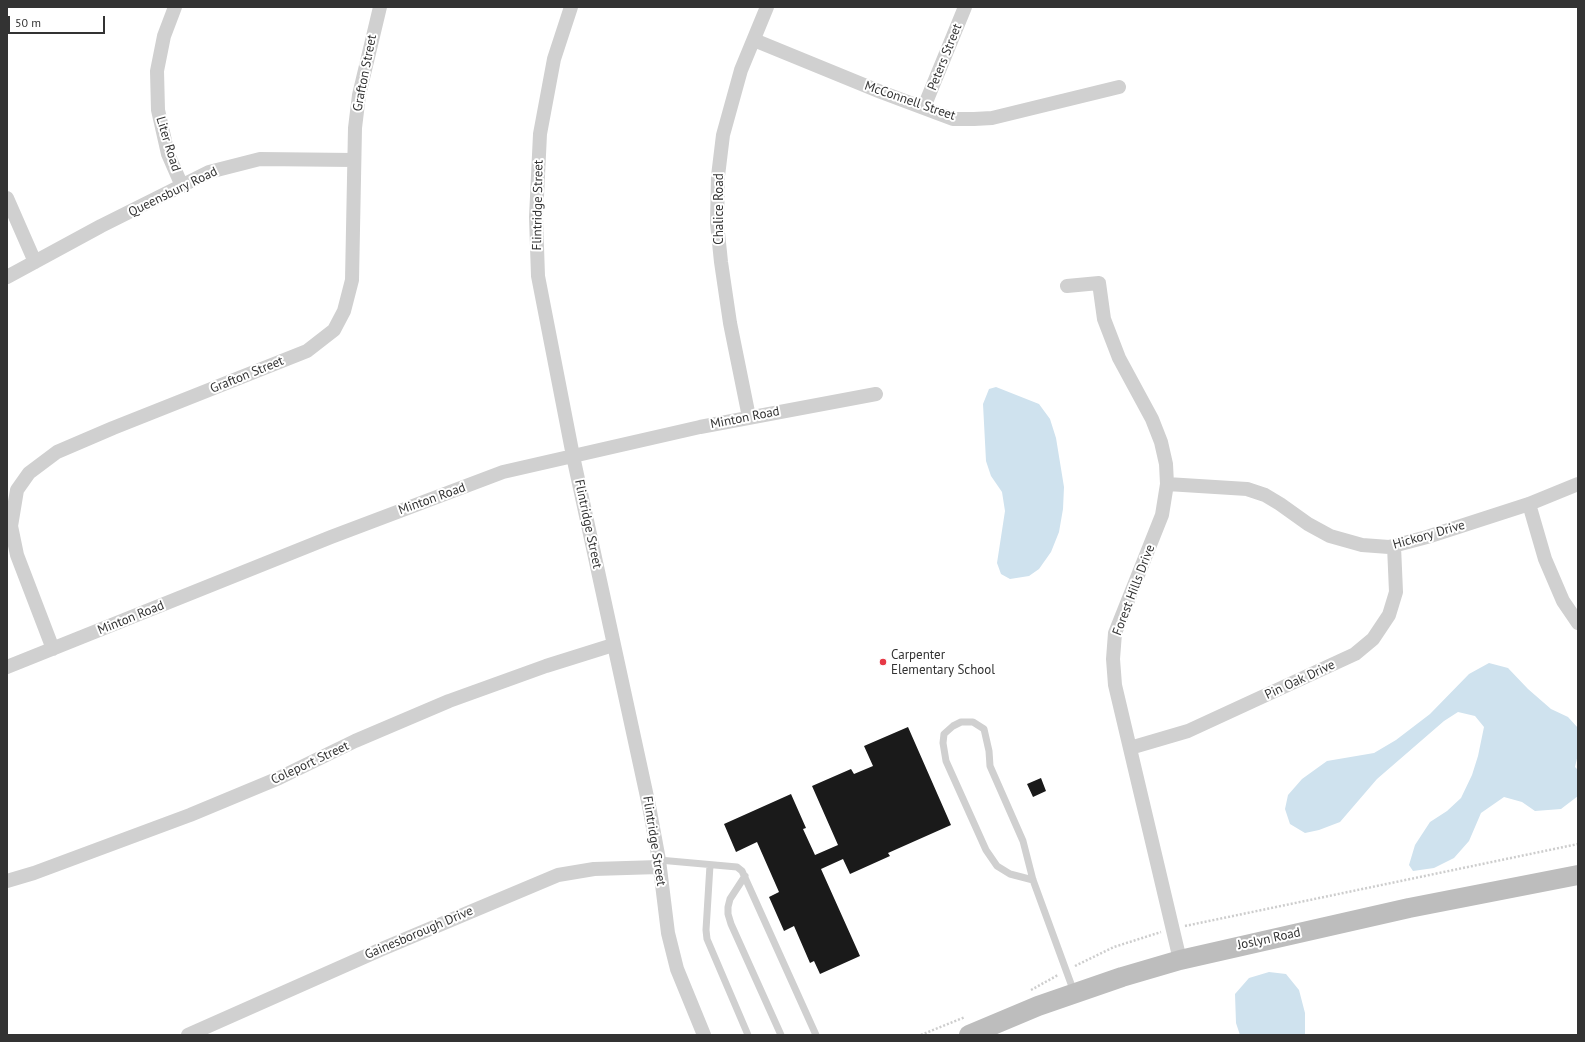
<!DOCTYPE html>
<style>
body{margin:0}
#map{position:relative;width:1585px;height:1042px;overflow:hidden;background:#fff;font-family:"PT Sans",sans-serif}
canvas{display:block}
.frame{position:absolute;inset:0;border:8px solid #333;pointer-events:none}
.scale{position:absolute;left:8px;top:16px;width:97px;height:18px;box-sizing:border-box;border:2px solid #333;border-top:0;padding-left:5px;font-size:12px;line-height:14px;white-space:nowrap;color:#333;-webkit-text-stroke:3px #fff;paint-order:stroke}
</style>
<div id="map">
<canvas width="1585" height="1042"></canvas>
<div class="frame"></div>
<div class="scale">50 m</div>
</div>
<script>
const ctx = document.querySelector('canvas').getContext('2d');
ctx.lineJoin = 'round';
function paint(path, color) { ctx.fillStyle = color; ctx.fill(path, 'evenodd'); }
const shape = rows => new Path2D(rows.map(r => 'M' + r).join(''));
function stroke(path, color, width, dash) { ctx.strokeStyle = color; ctx.lineWidth = width; ctx.lineCap = dash ? 'butt' : 'round'; ctx.setLineDash(dash || []); ctx.stroke(path); }
function label(font, color, halo, rows, align = 'center') {
  ctx.font = font + ' "PT Sans",sans-serif'; ctx.lineWidth = 4; ctx.setLineDash([]); ctx.textBaseline = 'middle'; ctx.strokeStyle = halo; ctx.fillStyle = color; for (const [text, x, y, turn = 0] of rows) {
    ctx.save(); ctx.translate(x, y); ctx.rotate((+turn || 0) * Math.PI / 180); ctx.textAlign = isNaN(turn) ? turn : align; if (halo) ctx.strokeText(text, 0, 0); ctx.fillText(text, 0, 0); ctx.restore();
  }
}
paint(shape([
 [996,387,1039,404,1050,419,1056,438,1064,487,1063,509,1059,532,1051,552,1039,569,1029,576,1010,579,1001,574,997,563,1005,511,1002,492,991,476,986,461,983,404,989,389],
 [1489,663,1508,668,1528,689,1551,709,1568,717,1578,728,1578,754,1575,767,1578,770,1578,796,1561,809,1535,811,1522,802,1504,797,1481,813,1469,841,1454,858,1434,868,1413,871,1409,865,1415,845,1430,822,1447,811,1461,798,1472,775,1478,756,1484,727,1475,716,1458,712,1444,721,1377,779,1340,822,1319,830,1305,833,1290,824,1285,809,1288,795,1302,779,1327,761,1374,753,1396,740,1430,714,1469,674],
 [1269,972,1286,974,1299,990,1305,1013,1305,1035,1240,1035,1236,1023,1235,994,1249,978]
]), '#cfe2ee');
paint(shape([
 [908,727,951,825,888,853,890,856,850,874,843,859,821,869,860,956,820,974,814,961,810,963,794,926,784,931,769,897,779,892,757,842,736,852,724,824,791,794,806,828,803,829,815,855,838,845,812,786,851,769,854,774,873,766,864,746],
 [1041,778,1046,791,1033,797,1027,784]
]), '#1a1a1a');
stroke(shape([
 [1185,926,1578,844],
 [1075,966,1114,947,1161,932],
 [1031,990,1058,975],
 [921,1035,965,1017]
]), '#cdcdcd', 2.5, [2, 2]);
stroke(shape([
 [659,860,737,867,742,871,816,1035],
 [710,865,706,930,707,939,748,1035],
 [745,876,730,899,728,907,728,914,731,924,781,1035],
 [1033,880,1010,874,997,866,986,850,946,761,943,743,944,734,953,726,961,722,973,722,984,729,989,751,990,766,1023,841,1033,880,1074,992]
]), '#d0d0d0', 7);
stroke(shape([
 [175,7,164,36,157,71,158,110,168,154,182,186],
 [571,7,554,59,540,134,536,217,538,276,573,456,649,806,659,860,668,933,677,969,704,1035],
 [754,40,881,92,953,119,974,119,992,118,1119,87],
 [924,107,965,7],
 [7,198,35,262],
 [7,277,101,226,209,172,260,159,353,160],
 [1067,286,1099,283,1104,319,1119,358,1152,419,1161,442,1166,464,1167,484,1162,515,1115,633,1113,659,1115,685,1180,960],
 [749,417,730,323,721,262,717,223,718,176,723,135,741,70,767,7],
 [1167,484,1247,489,1265,495,1280,504,1308,524,1330,536,1362,545,1389,547,1427,537,1529,504,1578,484],
 [1529,504,1545,559,1563,601,1578,623],
 [53,649,17,555,11,526,17,490,29,473,57,452,113,428,307,351,334,330,344,311,352,280,355,128,359,95,380,7],
 [7,667,331,537,503,472,700,427,876,394],
 [1130,748,1188,731,1355,654,1373,639,1389,615,1396,592,1394,546],
 [7,881,34,873,190,815,279,778,355,741,449,701,546,666,613,645],
 [188,1035,382,949,558,875,594,869,659,867]
]), '#d0d0d0', 14);
stroke(shape([
 [969,1035,1038,1006,1122,977,1180,960,1409,908,1578,875]
]), '#bdbdbd', 20);
for (const [x, y, r, color] of [
 [883,662,4,"#e63946"]
]) { const dot = new Path2D(); dot.arc(x, y, r, 0, 2 * Math.PI); ctx.fillStyle = color; ctx.fill(dot); stroke(dot, '#fff', 1.5); }
label('13px', '#333', '#fff', [
 ["Peters Street",945,57,-68],
 ["Grafton Street",365,73,-79],
 ["McConnell Street",910,101,19],
 ["Liter Road",168,144,73],
 ["Queensbury Road",173,192,-26],
 ["Flintridge Street",538,205,-89],
 ["Chalice Road",719,209,-90],
 ["Grafton Street",247,375,-22],
 ["Minton Road",745,418,-11],
 ["Minton Road",432,499,-20],
 ["Flintridge Street",588,524,78],
 ["Hickory Drive",1429,535,-16],
 ["Forest Hills Drive",1134,590,-69],
 ["Minton Road",131,618,-22],
 ["Pin Oak Drive",1300,680,-25],
 ["Coleport Street",310,763,-25],
 ["Flintridge Street",654,841,81],
 ["Gainesborough Drive",419,933,-23],
 ["Joslyn Road",1269,939,-12]
]);
label('13px', '#333', '#fff', [
 ["Carpenter",891,655],
 ["Elementary School",891,670]
], 'left');
</script>
